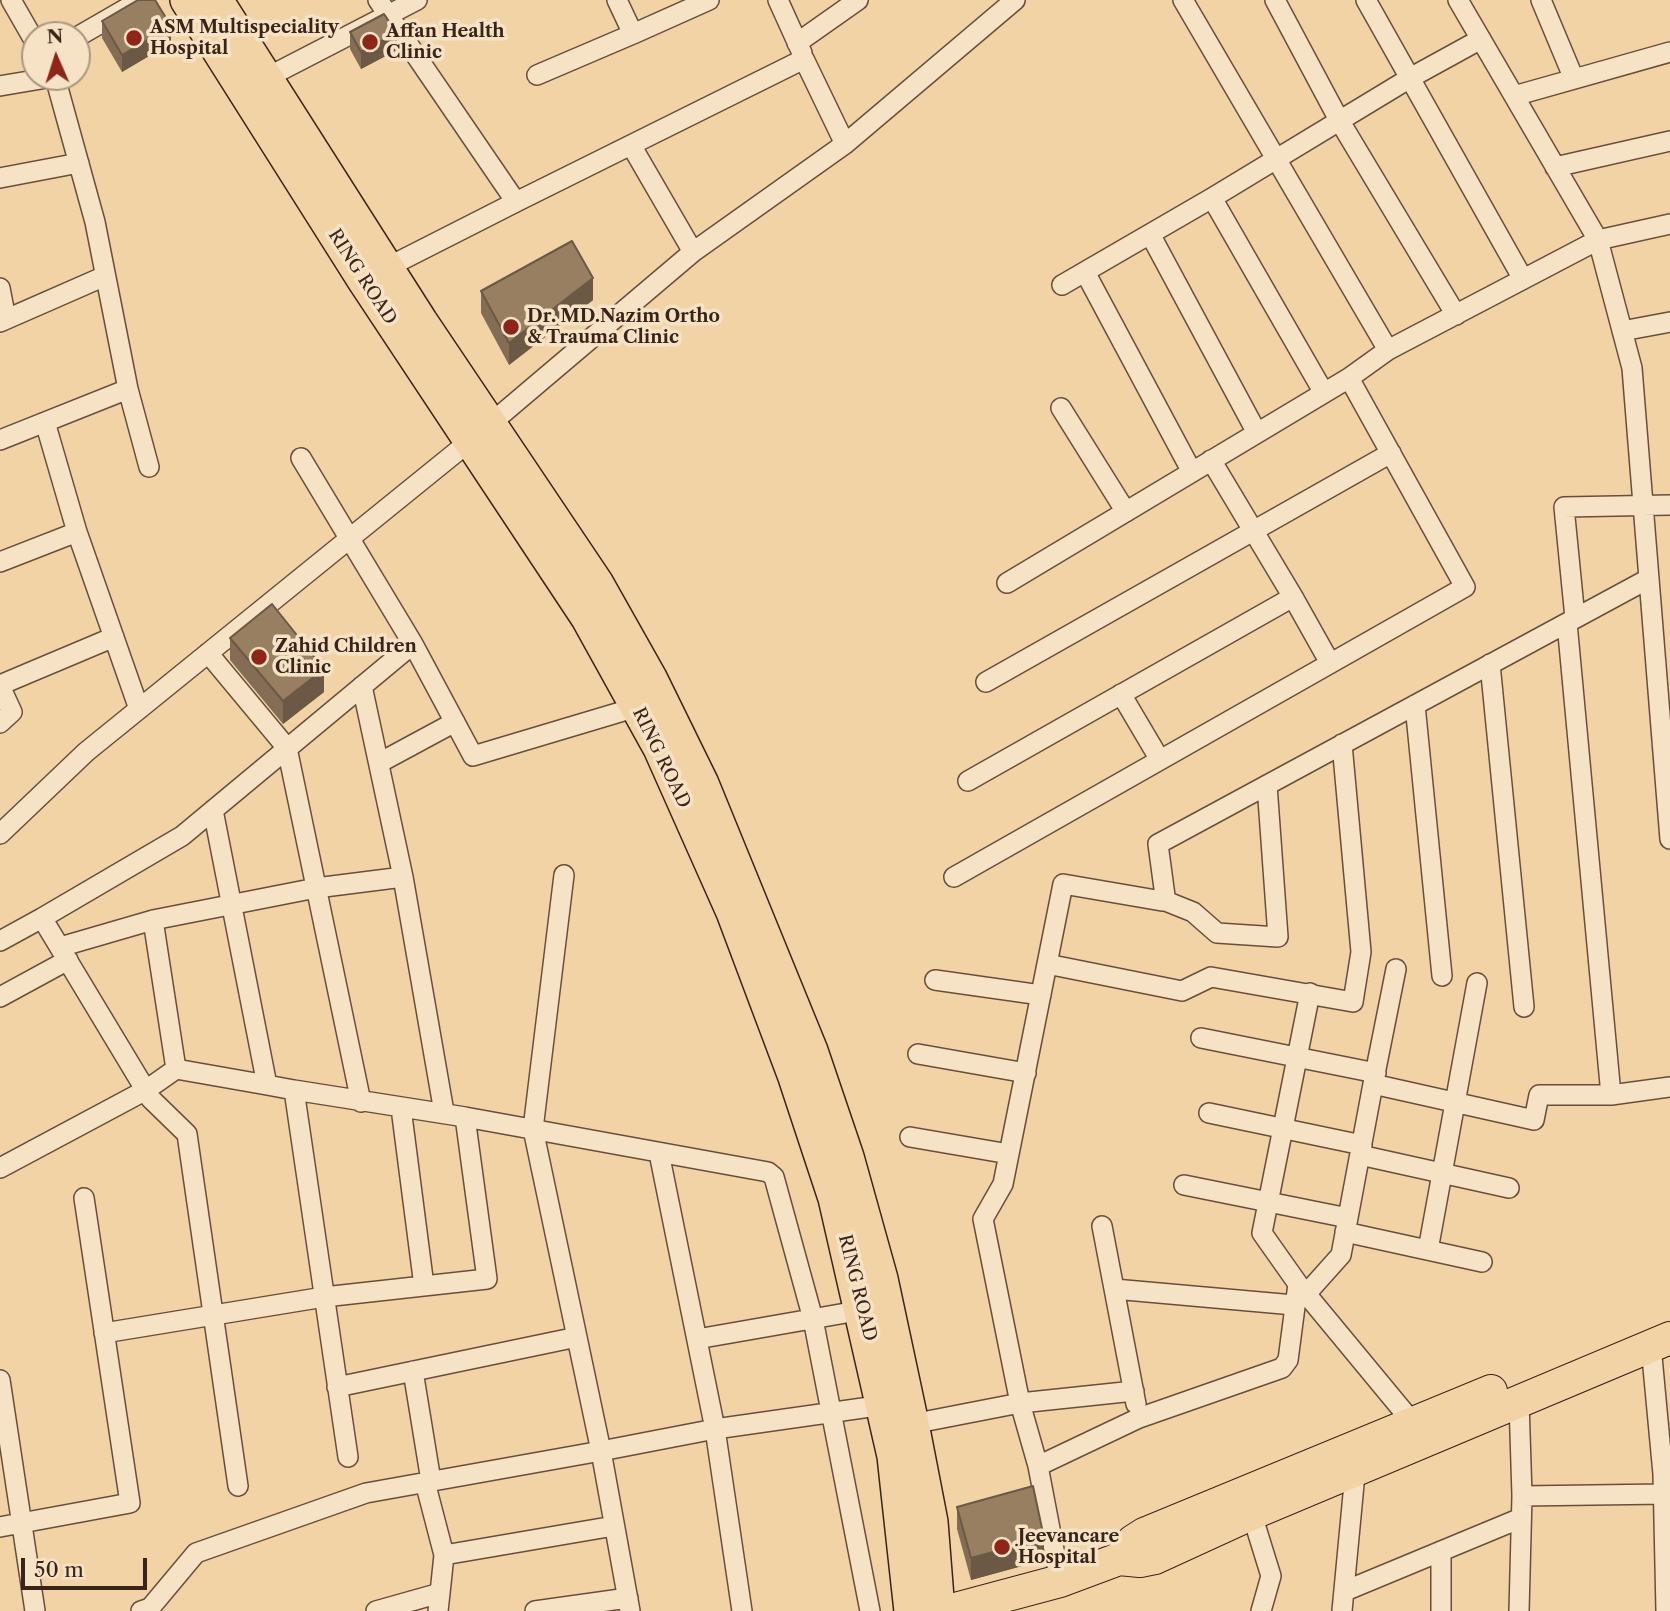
<!DOCTYPE html>
<style>
body{margin:0}
#map{position:relative;width:1670px;height:1611px;overflow:hidden;background:#f1d3a5;font-family:"Libre Caslon Text",serif}
canvas{display:block}
.north{position:absolute;left:21px;top:21px;width:70px;height:70px;box-sizing:border-box;background:#f6e2c4;border:2px solid #ab9680;border-radius:50%;rotate:357deg;font-size:19px;font-weight:700;line-height:28px;text-align:center;color:#3a2319}
.north::after{content:'';display:block;margin:auto;width:24px;height:32px;background:#8f2418;clip-path:polygon(50% 0,100% 100%,50% 72%,0 100%)}
.scale{position:absolute;left:21px;top:1558px;width:126px;height:32px;box-sizing:border-box;border:4px solid #3a2319;border-top:0;padding-left:9px;font-size:21px;line-height:24px;white-space:nowrap;color:#3a2319;-webkit-text-stroke:5px #f6e2c4;paint-order:stroke}
</style>
<div id="map">
<canvas width="1670" height="1611"></canvas>
<div class="north">N</div>
<div class="scale">50 m</div>
</div>
<script>
const ctx = document.querySelector('canvas').getContext('2d');
ctx.lineJoin = 'round';
const shape = rows => new Path2D(rows.map(r => 'M' + r).join(''));
function stroke(path, color, width, dash) { ctx.strokeStyle = color; ctx.lineWidth = width; ctx.lineCap = dash ? 'butt' : 'round'; ctx.setLineDash(dash || []); ctx.stroke(path); }
function paint(path, color) { ctx.fillStyle = color; ctx.fill(path, 'evenodd'); }
function label(font, color, halo, rows, align = 'center') {
  ctx.font = font + ' "Libre Caslon Text",serif'; ctx.lineWidth = 7; ctx.setLineDash([]); ctx.textBaseline = 'middle'; ctx.strokeStyle = halo; ctx.fillStyle = color; for (const [text, x, y, turn = 0] of rows) {
    ctx.save(); ctx.translate(x, y); ctx.rotate((+turn || 0) * Math.PI / 180); ctx.textAlign = isNaN(turn) ? turn : align; if (halo) ctx.strokeText(text, 0, 0); ctx.fillText(text, 0, 0); ctx.restore();
  }
}
const minor = shape([
 [11,0,35,42],
 [378,0,516,202,388,267],
 [617,0,633,34,709,0],
 [778,0,802,53],
 [1275,0,1339,120,1456,315],
 [1366,0,1523,279],
 [1458,0,1598,240,1632,368,1670,839],
 [1541,0,1574,79],
 [77,37,141,0],
 [797,43,858,0],
 [537,75,633,34],
 [55,77,95,222,128,389],
 [266,78,417,0],
 [0,86,53,77],
 [1514,96,1670,52],
 [631,145,693,252],
 [1555,167,1670,141],
 [0,178,79,163],
 [1212,198,1324,393],
 [516,202,804,59,845,144],
 [1150,234,1257,433],
 [1085,272,1192,472],
 [1062,285,1212,198,1410,78,1481,39],
 [0,288,6,319],
 [0,322,105,276],
 [1622,331,1670,322],
 [1388,350,1598,240,1670,224],
 [1061,408,1126,512],
 [45,422,77,532],
 [0,440,128,389,149,467],
 [1211,460,1293,597],
 [0,562,77,532,139,709],
 [1007,583,1349,378,1388,350,1183,0],
 [1575,618,1564,507,1670,505],
 [1567,623,1611,1095],
 [413,644,473,756,637,707],
 [208,653,287,748,361,1102],
 [1490,664,1524,1007],
 [986,682,1391,453],
 [0,685,114,637],
 [0,686,12,712,0,723],
 [1121,694,1160,760],
 [1415,705,1442,976],
 [379,763,455,722],
 [968,781,1293,597,1330,663],
 [213,810,267,1085,294,1090,348,1457],
 [0,834,86,752,470,441,693,252,845,144,1015,0],
 [564,875,533,1129,601,1451,715,1429,884,1405],
 [403,877,444,1112],
 [954,877,1465,587,1349,378],
 [1163,900,1193,912,1217,933,1278,937,1267,785],
 [42,918,182,836,413,644,301,458],
 [153,920,176,1069,267,1085],
 [0,941,42,918,151,1099,187,1134,238,1486],
 [60,947,153,920,316,888,403,877,362,686],
 [1047,964,1182,991,1211,977,1353,1002,1361,952,1342,744],
 [1396,969,1373,1084,1534,1120,1539,1095,1611,1095,1670,1087],
 [935,980,1041,995],
 [1310,993,1262,1233,1298,1284,1413,1423],
 [0,997,68,960],
 [1201,1038,1376,1073],
 [918,1054,1026,1073],
 [401,1108,424,1286],
 [1209,1113,1362,1145],
 [465,1117,768,1172,774,1177,813,1319,870,1611],
 [910,1137,1009,1154],
 [659,1153,715,1429,742,1611],
 [1360,1155,1509,1188],
 [0,1168,146,1090,176,1069],
 [1184,1185,1348,1218],
 [1102,1226,1136,1404],
 [1345,1232,1482,1262],
 [1428,1250,1477,983],
 [1114,1289,1294,1305],
 [1307,1293,1341,1255,1373,1084],
 [104,1333,324,1297,487,1279,465,1117,294,1090],
 [697,1339,863,1310],
 [1651,1346,1663,1474,1666,1611],
 [413,1371,431,1481],
 [0,1380,35,1611],
 [337,1387,577,1337],
 [1519,1402,1522,1496,1519,1611],
 [912,1424,1020,1403,1134,1391],
 [1038,1466,1139,1418,1282,1368,1288,1360,1298,1284],
 [425,1482,444,1555,440,1593],
 [1522,1496,1664,1494],
 [1249,1505,1271,1576,1261,1611],
 [0,1527,130,1503,84,1198],
 [1441,1551,1441,1611],
 [444,1555,614,1526],
 [1060,1581,1038,1466,1020,1403,983,1219,1003,1184,1063,884,1162,901,1165,896,1158,844,1648,579],
 [1345,1591,1521,1518],
 [141,1611,150,1608,196,1553,366,1493,601,1451,630,1611],
 [376,1611,440,1593,438,1611],
 [535,1611,628,1598],
 [1342,1611,1356,1463]
]);
const primary = shape([
 [1119,1559,1133,1541,1144,1534,1491,1391],
 [948,1611,1060,1581,1119,1559,1140,1561,1155,1558,1251,1514,1670,1338]
]);
const trunk = shape([
 [187,0,364,280,588,618,660,748,733,912,795,1077,835,1198,894,1456,911,1611],
 [216,0,421,322,597,584,650,678,702,784,811,1051,847,1157,881,1279,912,1424,931,1522,938,1611]
]);
stroke(minor, '#684f3c', 22);
stroke(primary, '#3a2319', 34);
stroke(trunk, '#3a2319', 36);
stroke(minor, '#f6e2c4', 19);
stroke(primary, '#f1d3a5', 32);
stroke(trunk, '#f1d3a5', 33);
paint(shape([
 [102,21,171,43,122,72,102,38],
 [350,32,397,50,361,69,350,49],
 [481,291,593,300,509,365,481,313],
 [230,638,324,692,283,724,230,660],
 [957,1507,1044,1560,971,1580,957,1529]
]), '#846d54');
paint(shape([
 [171,26,171,43,122,72,122,55],
 [397,33,397,50,361,69,361,52],
 [593,278,593,300,509,365,509,343],
 [324,669,324,692,283,724,283,701],
 [1044,1538,1044,1560,971,1580,971,1558]
]), '#6b5945');
const building = shape([
 [138,0,155,0,171,26,122,55,102,21,138,0],
 [384,14,397,33,361,52,350,32,384,14],
 [572,241,593,278,509,343,481,291,572,241],
 [272,604,324,669,283,701,230,638,272,604],
 [1033,1486,1044,1538,971,1558,957,1507,1033,1486]
]);
paint(building, '#997f62');
stroke(building, '#6b5945', 2);
for (const [x, y, r, color] of [
 [134,38,9,"#8f2418"],
 [370,42,9,"#8f2418"],
 [511,327,9,"#8f2418"],
 [259,657,9,"#8f2418"],
 [1002,1547,9,"#8f2418"]
]) { const dot = new Path2D(); dot.arc(x, y, r, 0, 2 * Math.PI); ctx.fillStyle = color; ctx.fill(dot); stroke(dot, '#f6e2c4', 2.5); }
label('bold 18px', '#3a2319', '#f6e2c4', [
 ["ASM Multispeciality",150,28],
 ["Hospital",150,49],
 ["Affan Health",386,32],
 ["Clinic",386,53],
 ["Dr. MD.Nazim Ortho",527,317],
 ["& Trauma Clinic",527,338],
 ["Zahid Children",275,647],
 ["Clinic",275,668],
 ["Jeevancare",1018,1537],
 ["Hospital",1018,1558]
], 'left');
label('18px', '#3a2319', '#f6e2c4', [
 ["RING ROAD",362,277,57],
 ["RING ROAD",661,758,64],
 ["RING ROAD",857,1288,76]
]);
</script>
